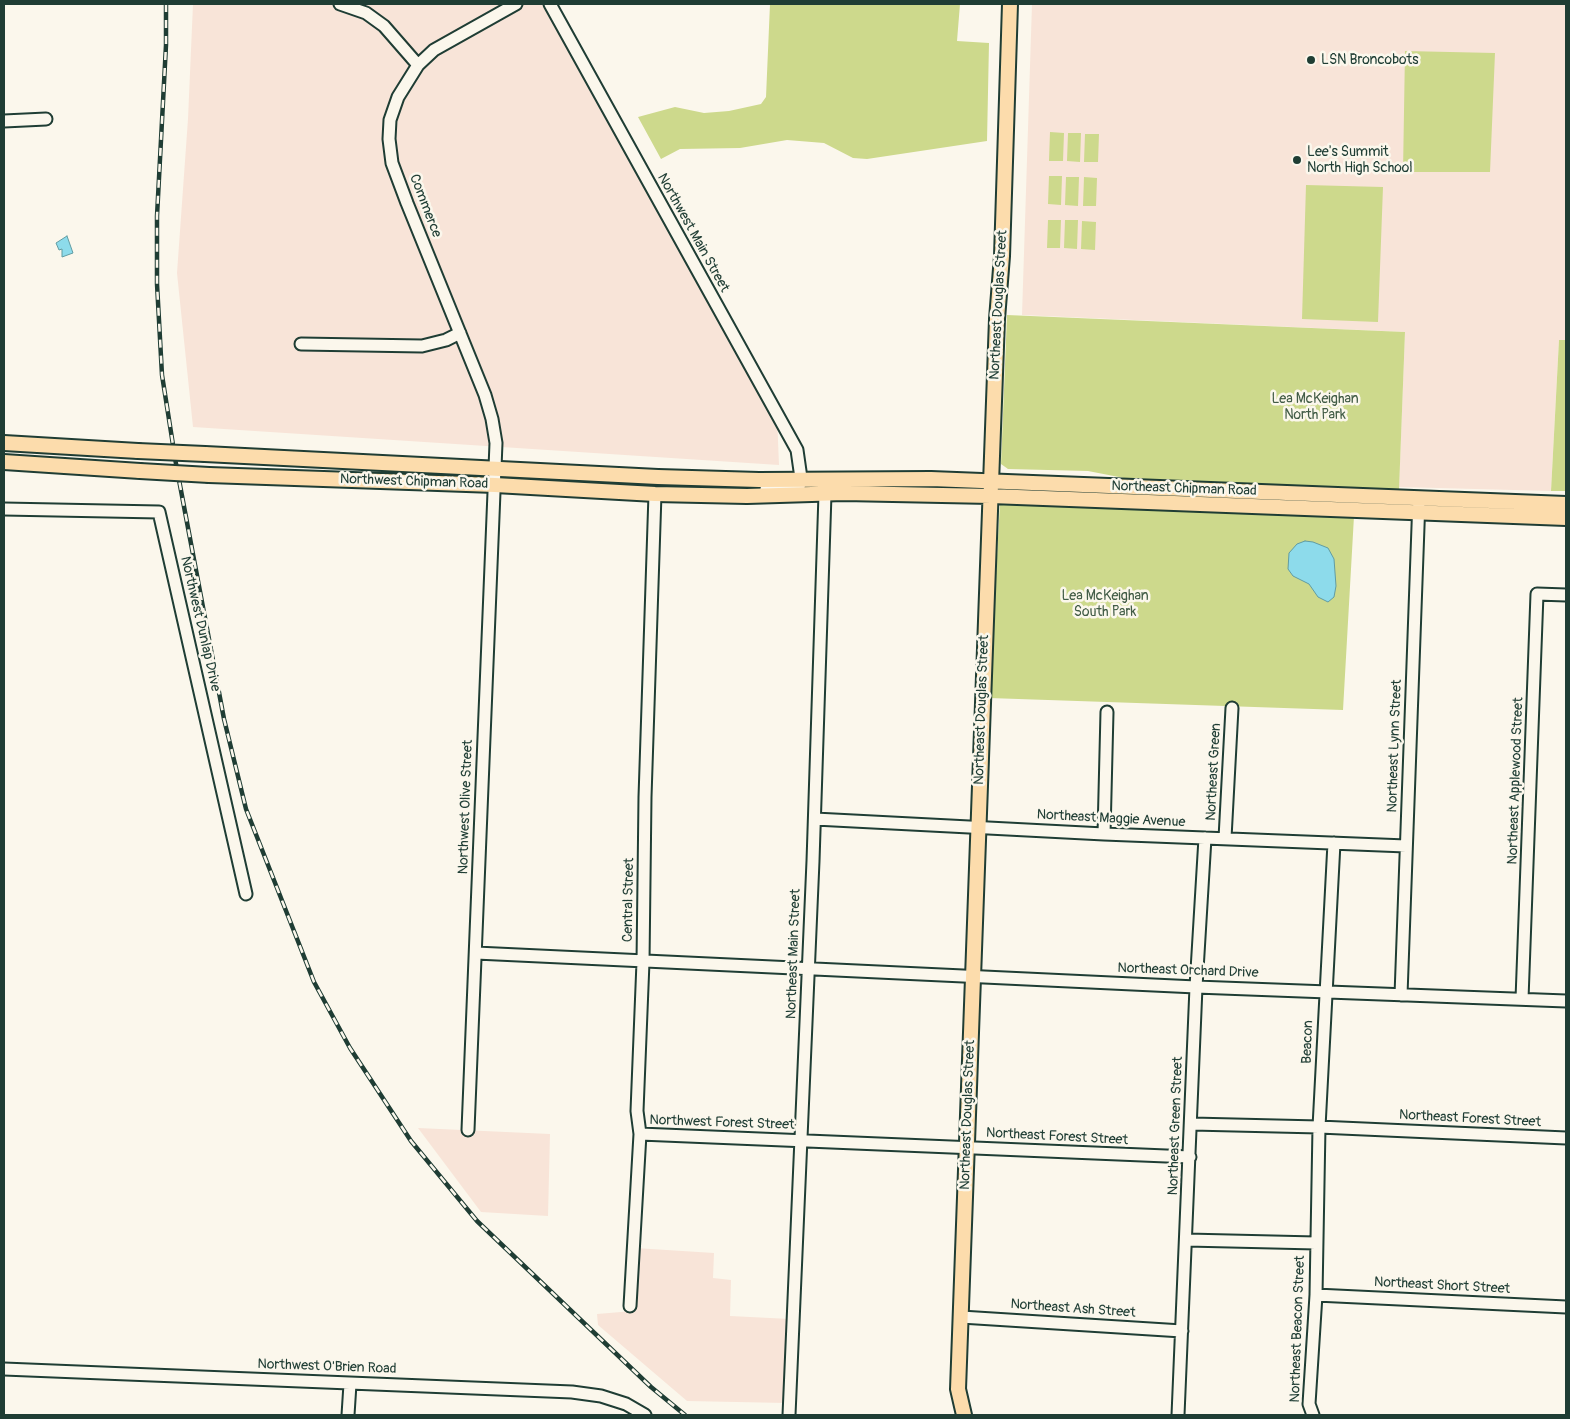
<!DOCTYPE html>
<style>
body{margin:0}
#map{position:relative;width:1570px;height:1419px;overflow:hidden;background:#fbf7ec;font-family:Pangolin,sans-serif}
canvas{display:block}
.frame{position:absolute;inset:0;border:5px solid #1f3d34;pointer-events:none}
</style>
<div id="map">
<canvas width="1570" height="1419"></canvas>
<div class="frame"></div>
</div>
<script>
const c = document.querySelector('canvas').getContext('2d');
c.lineJoin = 'round';
function paint(path, color) {
  c.fillStyle = color;
  c.fill(path, 'evenodd');
}
function poly(rows) {
  const path = new Path2D();
  for (const r of rows) {
    path.moveTo(r[0], r[1]);
    for (let i = 2; i < r.length; i += 2) path.lineTo(r[i], r[i + 1]);
  }
  return path;
}
function strokePath(path, color, width, dash) {
  c.strokeStyle = color;
  c.lineWidth = width;
  c.lineCap = dash ? 'butt' : 'round';
  c.setLineDash(dash || []);
  c.stroke(path);
}
function label(font, color, halo, rows, align = 'center') {
  c.font = font + ' Pangolin,sans-serif';
  c.lineWidth = 5;
  c.setLineDash([]);
  c.textBaseline = 'middle';
  c.strokeStyle = halo;
  c.fillStyle = color;
  for (const [text, x, y, turn = 0] of rows) {
    c.save();
    c.translate(x, y);
    c.rotate((+turn || 0) * Math.PI / 180);
    c.textAlign = isNaN(turn) ? turn : align;
    if (halo) c.strokeText(text, 0, 0);
    c.fillText(text, 0, 0);
    c.restore();
  }
}
paint(poly([
 [193,4,550,4,777,416,779,465,193,427,177,273,188,119],
 [1032,4,1566,4,1566,340,1559,340,1551,491,1399,487,1405,332,1022,315],
 [418,1128,550,1134,548,1216,481,1212],
 [635,1248,714,1253,713,1278,731,1280,730,1316,790,1319,786,1403,687,1401,598,1325,597,1314,633,1311]
]), '#f8e4d8');
paint(poly([
 [770,4,960,4,957,41,989,43,987,141,867,159,853,158,824,143,787,140,740,148,680,149,661,159,638,117,675,107,704,113,729,111,761,104,766,97],
 [1405,51,1495,53,1490,172,1403,172],
 [1050,132,1064,133,1063,161,1049,161],
 [1068,133,1081,133,1080,162,1067,161],
 [1085,134,1099,134,1098,162,1084,162],
 [1049,176,1062,176,1061,205,1048,204],
 [1066,177,1079,177,1078,206,1065,205],
 [1084,177,1097,178,1096,206,1083,206],
 [1306,185,1383,187,1378,322,1302,319],
 [1048,220,1061,220,1060,248,1047,248],
 [1065,220,1078,220,1077,249,1064,248],
 [1082,221,1096,222,1095,250,1081,249],
 [1007,315,1405,332,1399,490,1124,478,1088,471,1008,469,1001,464],
 [1559,340,1566,340,1566,491,1551,491],
 [1000,503,1354,516,1343,710,989,698]
]), '#cdd98c');
const water = poly([
 [67,236,73,253,62,257,62,249,59,250,56,243,67,236],
 [1305,541,1313,542,1328,548,1334,559,1336,586,1334,597,1328,602,1318,597,1309,584,1293,576,1288,569,1289,553,1297,544,1305,541]
]);
paint(water, '#8ddbeb');
strokePath(water, '#619ca2', 1);
const minor = poly([
 [340,4,366,13,384,26,418,65],
 [550,4,797,450,801,478,799,487,766,489],
 [4,121,46,119],
 [301,344,422,346,446,340,460,333],
 [4,509,159,512,246,894],
 [815,819,1104,834,1406,846],
 [1104,834,1107,712],
 [1225,838,1232,708],
 [476,953,1196,987,1566,1001],
 [1401,995,1419,499],
 [1522,999,1537,594,1566,595],
 [1192,1124,1319,1127,1566,1138],
 [468,1130,496,443,492,419,485,395,407,203,392,163,389,139,390,120,398,97,418,65,434,50,516,4],
 [640,1134,1190,1157],
 [1187,1240,1316,1243],
 [1316,1295,1566,1307],
 [630,1306,640,1134,637,1111,643,962,645,797,655,494],
 [961,1317,1182,1331],
 [4,1369,572,1392,601,1396,626,1404,645,1415],
 [348,1415,350,1384],
 [789,1415,813,861,825,494],
 [1178,1415,1196,987,1205,838],
 [1313,1415,1309,1404,1316,1295,1319,1127,1334,843]
]);
const major = poly([
 [4,443,138,451],
 [205,454,658,477,759,480,931,479,1566,504],
 [4,462,140,471],
 [209,475,495,485,655,494,747,496,844,493,991,496,1566,518],
 [964,1415,958,1389,997,319,1002,256,1010,4]
]);
strokePath(minor, '#1f3d34', 15);
strokePath(major, '#1f3d34', 18);
strokePath(minor, '#fbf7ec', 11);
strokePath(major, '#fcdcac', 14);
const rail = poly([
 [166,4,166,45,157,216,157,284,162,375,176,464,224,719,246,809,314,982,350,1048,411,1141,477,1221,651,1387,685,1415]
]);
strokePath(rail, '#1f3d34', 4.5);
strokePath(rail, '#fbf7ec', 2.5, [8]);
const majorBridge = poly([
 [138,451,205,454],
 [140,471,209,475]
]);
strokePath(majorBridge, '#1f3d34', 18, []);
strokePath(majorBridge, '#fcdcac', 14);
for (const [x, y, r, color] of [
 [1311,60,5,"#1f3d34"],
 [1297,160,5,"#1f3d34"]
]) {
  const dot = new Path2D();
  dot.arc(x, y, r, 0, 2 * Math.PI);
  c.fillStyle = color;
  c.fill(dot);
  strokePath(dot, '#fbf7ec', 2);
}
label('14px', '#1f3d34', '#fbf7ec', [
 ["LSN Broncobots",1321,60],
 ["Lee's Summit",1307,152],
 ["North High School",1307,168]
], 'left');
label('14px', '#1f3d34', '#fbf7ec', [
 ["Commerce",425,206,69],
 ["Northwest Main Street",693,233,61],
 ["Northeast Douglas Street",999,305,-87],
 ["Northwest Chipman Road",414,482,2],
 ["Northeast Chipman Road",1184,489,2],
 ["Northwest Dunlap Drive",200,624,77],
 ["Northeast Douglas Street",982,710,-88],
 ["Northeast Lynn Street",1395,746,-88],
 ["Northeast Green",1214,772,-87],
 ["Northeast Applewood Street",1516,781,-88],
 ["Northwest Olive Street",466,807,-88],
 ["Northeast Maggie Avenue",1111,819,3],
 ["Central Street",629,900,-89],
 ["Northeast Main Street",794,954,-88],
 ["Northeast Orchard Drive",1188,971,2],
 ["Beacon",1308,1042,-88],
 ["Northeast Douglas Street",968,1115,-88],
 ["Northeast Forest Street",1470,1119,3],
 ["Northwest Forest Street",722,1123,2],
 ["Northeast Green Street",1176,1126,-88],
 ["Northeast Forest Street",1057,1137,3],
 ["Northeast Short Street",1442,1286,3],
 ["Northeast Ash Street",1073,1309,4],
 ["Northeast Beacon Street",1298,1329,-88],
 ["Northwest O'Brien Road",327,1367,2]
]);
label('14px', '#425c46', '#fbf7ec', [
 ["Lea McKeighan",1315,399],
 ["North Park",1315,415],
 ["Lea McKeighan",1105,596],
 ["South Park",1105,612]
]);
</script>
